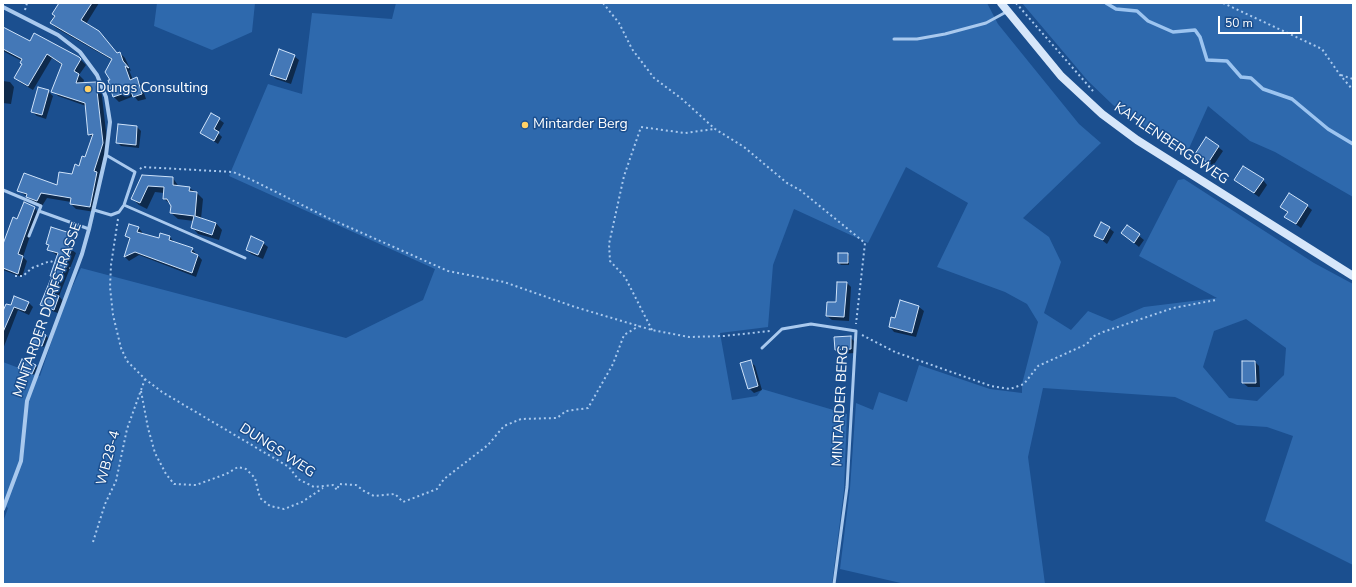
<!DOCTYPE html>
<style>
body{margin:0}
#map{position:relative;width:1356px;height:587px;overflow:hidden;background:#1b4f8f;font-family:"Nunito Sans",sans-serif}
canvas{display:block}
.frame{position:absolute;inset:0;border:4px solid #fff;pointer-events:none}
.scale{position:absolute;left:1218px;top:16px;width:84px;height:18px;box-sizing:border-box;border:2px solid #fff;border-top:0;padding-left:5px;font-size:12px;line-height:14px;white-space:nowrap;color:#fff;-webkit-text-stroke:3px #1b4f8f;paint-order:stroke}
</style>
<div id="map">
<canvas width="1356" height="587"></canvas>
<div class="frame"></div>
<div class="scale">50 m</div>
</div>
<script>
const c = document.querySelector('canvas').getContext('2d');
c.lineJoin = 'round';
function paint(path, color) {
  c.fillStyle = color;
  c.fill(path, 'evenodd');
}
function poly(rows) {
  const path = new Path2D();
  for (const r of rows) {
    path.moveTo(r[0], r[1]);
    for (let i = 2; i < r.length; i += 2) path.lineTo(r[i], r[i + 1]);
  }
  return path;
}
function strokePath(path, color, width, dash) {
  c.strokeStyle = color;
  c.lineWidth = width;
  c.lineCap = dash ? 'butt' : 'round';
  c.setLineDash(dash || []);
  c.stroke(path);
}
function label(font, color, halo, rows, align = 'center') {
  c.font = font + ' "Nunito Sans",sans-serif';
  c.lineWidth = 3;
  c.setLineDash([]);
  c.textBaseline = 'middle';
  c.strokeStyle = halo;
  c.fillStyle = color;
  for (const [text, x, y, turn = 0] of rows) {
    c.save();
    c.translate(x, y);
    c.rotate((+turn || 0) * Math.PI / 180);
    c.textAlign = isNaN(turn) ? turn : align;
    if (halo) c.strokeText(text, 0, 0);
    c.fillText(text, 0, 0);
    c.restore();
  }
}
paint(poly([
 [157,3,255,3,252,32,212,50,154,26],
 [396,3,987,3,998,24,1079,124,1101,143,1023,218,1049,237,1061,262,1044,313,1071,330,1088,311,1112,321,1144,307,1217,298,1139,256,1178,180,1184,179,1314,263,1353,284,1353,565,1265,521,1293,436,1267,427,1237,425,1175,397,1043,388,1028,457,1045,584,905,584,840,569,850,488,856,403,873,410,879,392,907,402,919,365,990,389,1022,393,1022,384,1038,322,1027,304,1005,292,937,267,968,203,906,167,868,243,794,209,773,265,768,327,720,333,732,400,757,396,762,389,847,414,844,490,832,584,3,584,3,522,8,508,3,505,3,362,40,376,63,307,81,268,346,338,423,300,435,269,229,176,268,84,302,94,312,13,392,19],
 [1246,319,1286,348,1284,375,1257,401,1229,398,1203,367,1214,331],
 [1022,3,1353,3,1353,197,1275,152,1250,141,1208,106,1186,155,1113,105,1088,81]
]), '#2e69ad');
paint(poly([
 [60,3,99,3,86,24,99,32,117,54,120,53,125,58,131,71,129,70,133,80,136,79,141,84,146,99,138,101,134,96,119,102,114,97,109,81,112,81,112,60,56,28,51,23],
 [3,28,31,42,79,58,86,65,79,75,84,80,83,84,96,83,101,88,108,149,99,176,102,178,95,212,76,209,71,204,71,202,47,198,42,206,33,201,18,190,58,187,80,167,86,158,93,138,89,134,86,106,58,96,53,91,62,65,52,58,33,90,21,83,16,78,23,65,22,61,3,51],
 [294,56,299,60,291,84,276,79,271,74],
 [3,81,10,82,14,87,11,104,3,103],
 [48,91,53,96,46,119,37,116,32,112],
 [212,114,224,123,218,133,222,137,218,144,201,133],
 [119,125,137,127,141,131,139,148,121,146,117,142],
 [1218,147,1223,151,1213,166,1196,154],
 [142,176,173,178,179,187,189,188,196,192,203,199,201,219,216,223,222,230,219,240,198,234,192,227,194,221,178,219,171,213,172,205,164,199,164,193,155,192,147,209,139,205,132,198],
 [1235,180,1263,180,1267,185,1259,197],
 [1307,206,1312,210,1301,228,1286,217,1288,213,1281,207],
 [34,207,38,212,23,257,27,261,22,277,3,270,3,248,18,220],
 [1127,226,1144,240,1139,247,1122,233],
 [138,227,142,232,142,234,160,239,161,234,170,237,174,242,192,249,202,260,196,277,139,255,129,261,125,257,130,240,126,236],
 [1109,228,1114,232,1107,244,1095,235],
 [72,235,76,239,72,250,76,253,59,296,63,301,58,313,46,309,41,304,53,277,51,275,58,256,48,249,49,246,47,244],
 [263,243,268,247,263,259,251,254,247,250],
 [847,254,849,256,849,265,841,265,839,263],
 [847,283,851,287,849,321,832,320,827,316,837,304],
 [901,301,919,307,924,311,916,337,894,332,890,327,896,319],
 [29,303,33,307,29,315,18,310,3,349,3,309],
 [46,336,48,338,44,347,33,342],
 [850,337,855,342,855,353,840,354,836,350],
 [750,361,755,366,762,390,754,393,749,388],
 [1255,362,1259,366,1260,387,1248,387,1243,383],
 [35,365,37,367,34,375,19,368]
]), '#0007');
strokePath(poly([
 [1106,3,1116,9,1137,11,1148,21,1173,32,1195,30,1200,37,1207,60,1227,61,1241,77,1251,78,1263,89,1292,99,1328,129,1353,144]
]), '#9cc4f0', 3.5);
const building = poly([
 [59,3,92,3,81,20,99,31,117,53,120,52,123,61,129,68,125,66,130,80,137,77,142,94,133,97,131,91,113,97,108,80,110,80,105,72,112,59,50,23,55,16,52,14,59,3],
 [3,27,30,41,34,33,79,57,81,59,74,71,79,74,76,83,96,82,103,143,94,171,97,172,90,207,70,204,71,198,41,193,37,201,26,197,27,194,17,191,24,173,57,185,59,172,72,174,75,164,79,166,82,156,85,157,93,134,88,135,85,103,51,92,62,64,47,54,28,86,14,78,22,64,20,63,22,59,3,49,3,27],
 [279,49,295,55,286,80,270,75,279,49],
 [38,87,49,90,42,115,31,112,38,87],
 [211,113,220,118,214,129,219,132,214,141,200,133,211,113],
 [118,124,137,126,136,145,116,143,118,124],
 [1206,137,1219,146,1208,163,1195,154,1206,137],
 [1243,166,1264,179,1254,193,1234,180,1243,166],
 [142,175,173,177,173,185,190,187,189,191,197,192,195,216,216,223,212,235,191,228,194,216,170,213,171,206,167,199,163,199,164,187,148,186,140,203,131,199,142,175],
 [1289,193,1308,205,1296,224,1284,217,1288,212,1280,207,1289,193],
 [24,202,35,207,18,254,23,256,18,274,3,268,3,244,13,217,17,219,24,202],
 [1101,222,1110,227,1103,240,1094,236,1101,222],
 [129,224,139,227,137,232,159,238,160,233,170,236,169,240,193,248,191,252,198,255,192,273,135,252,124,257,130,238,125,236,129,224],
 [1127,225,1140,234,1134,243,1121,233,1127,225],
 [51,227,73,234,68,247,72,248,54,294,59,296,54,310,40,305,52,276,50,276,58,253,47,250,49,245,46,244,51,227],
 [251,236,264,242,258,255,246,250,251,236],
 [838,253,848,253,848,263,838,263,838,253],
 [837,282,847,282,844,317,826,316,827,302,836,302,837,282],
 [14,296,29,302,25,311,14,307,3,332,3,311,6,304,11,305,14,296],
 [900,300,919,306,912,333,889,327,891,317,895,318,900,300],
 [36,331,46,335,42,346,31,342,36,331],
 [851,336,851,349,835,350,834,337,851,336],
 [22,359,36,365,32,374,18,368,22,359],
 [751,360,758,386,748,389,740,363,751,360],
 [1242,361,1255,361,1256,383,1242,383,1242,361]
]);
paint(building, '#4478b7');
strokePath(building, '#cfe3fa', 1);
strokePath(poly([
 [603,3,619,23,632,49,654,78,682,99,715,129,744,147,787,183,800,190,865,243,856,324],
 [1016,3,1093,91],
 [1223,3,1322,49,1340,75,1353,90],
 [25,10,27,3],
 [1341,75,1353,79],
 [140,169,142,167,233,172,250,179,326,217,448,271,504,282,575,307,652,330,689,337,724,336,770,331],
 [118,219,111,265,110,287,113,315,121,348,127,361,145,379,162,392,289,467,298,479,314,487,333,485,337,490,339,484,356,485,364,491,374,496,395,494,403,502,437,489,444,479,488,445,504,426,521,419,557,418,566,411,588,408,613,364,624,335,639,326],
 [15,276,23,276,32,268,50,261,70,268],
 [652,330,625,277,610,261,609,244,624,176,641,127,685,133,714,129],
 [862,335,895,352,991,386,1010,389,1024,384,1038,366,1087,344,1092,337,1103,332,1173,308,1216,300],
 [141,391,148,428,155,453,166,474,174,484,196,485,226,474,238,467,246,469,255,478,260,498,270,506,284,509,302,502,323,488],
 [93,542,105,504,116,481,127,429,145,379]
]), '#a9c9ee', 2, [2, 3]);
strokePath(poly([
 [894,39,917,39,945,34,986,23,1008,11],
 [3,190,41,206,39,211,89,229],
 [124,205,245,258],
 [94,210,111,215,119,212,124,205,135,172,106,155],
 [29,236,39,211],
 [762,348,782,329,811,324,856,331,847,487,834,584]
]), '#a9c9ee', 3);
strokePath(poly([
 [3,7,58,35,80,52,97,75,106,97,110,122,106,155,89,229,82,254,27,401,21,461,3,509]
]), '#a9c9ee', 4);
strokePath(poly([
 [1001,3,1061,76,1102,114,1137,140,1353,276]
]), '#d6e6fa', 8);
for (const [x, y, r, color] of [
 [88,89,4,"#ffd166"],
 [525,125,4,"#ffd166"]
]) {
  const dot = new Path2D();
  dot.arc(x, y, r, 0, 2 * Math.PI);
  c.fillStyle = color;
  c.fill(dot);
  strokePath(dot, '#1b4f8f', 1.5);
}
label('14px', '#fff', '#1b4f8f', [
 ["Dungs Consulting",96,89],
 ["Mintarder Berg",533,125]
], 'left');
label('14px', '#fff', '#1b4f8f', [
 ["KAHLENBERGSWEG",1171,144,34],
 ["MINTARDER DORFSTRASSE",48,310,-71],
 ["MINTARDER BERG",841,406,-87],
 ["DUNGS WEG",277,451,33],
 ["WB28-4",109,458,-75]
]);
</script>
